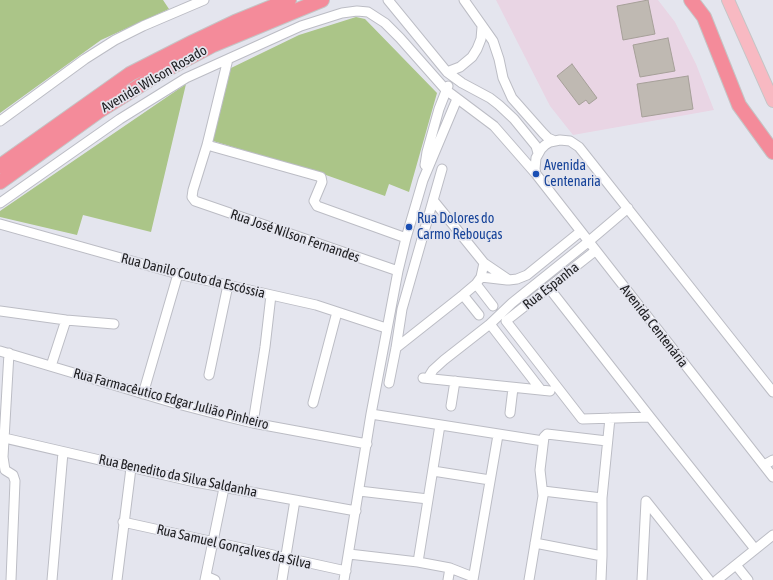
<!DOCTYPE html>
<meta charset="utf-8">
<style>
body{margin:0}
canvas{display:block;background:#e4e5ee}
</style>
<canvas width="773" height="580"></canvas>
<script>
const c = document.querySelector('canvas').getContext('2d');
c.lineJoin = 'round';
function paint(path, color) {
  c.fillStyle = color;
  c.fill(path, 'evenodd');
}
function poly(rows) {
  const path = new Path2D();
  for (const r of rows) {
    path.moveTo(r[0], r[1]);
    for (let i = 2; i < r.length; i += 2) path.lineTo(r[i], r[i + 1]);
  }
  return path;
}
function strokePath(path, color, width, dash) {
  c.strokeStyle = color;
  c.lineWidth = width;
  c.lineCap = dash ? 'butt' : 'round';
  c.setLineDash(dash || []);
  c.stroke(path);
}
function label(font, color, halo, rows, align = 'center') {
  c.font = font + ' "Asap Condensed",sans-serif';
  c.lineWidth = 3.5;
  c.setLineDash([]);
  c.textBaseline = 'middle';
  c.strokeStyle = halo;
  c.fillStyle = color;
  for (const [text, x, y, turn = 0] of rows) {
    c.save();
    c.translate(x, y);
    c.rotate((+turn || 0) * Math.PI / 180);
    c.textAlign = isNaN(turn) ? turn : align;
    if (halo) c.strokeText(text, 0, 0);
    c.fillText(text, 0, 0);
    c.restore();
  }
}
paint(poly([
 [496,0,658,0,675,22,696,64,714,110,573,135,550,106]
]), '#e9d5e4');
paint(poly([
 [0,0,163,0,169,9,101,40,0,113],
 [356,17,365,19,437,93,409,192,389,184,385,196,326,175,213,141,231,68,299,35],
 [186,84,151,232,83,215,77,235,0,217,0,211]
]), '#abc588');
const building = poly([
 [648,0,655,34,623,40,617,6,648,0],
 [668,38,675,71,640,77,633,45,668,38],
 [572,64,597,98,589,104,586,100,579,105,557,76,572,64],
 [688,76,693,109,642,117,637,84,688,76]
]);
paint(building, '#bfb9b2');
strokePath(building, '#a6a099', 1);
const minor = poly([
 [388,0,447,72,462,83,490,98,499,105,514,119,536,146,538,153],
 [464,0,493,41,499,59,503,78,512,98,543,133,548,138,555,141],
 [228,59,207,145,193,190,192,197,195,201,398,271],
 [447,72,460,67,472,57,477,49,481,39,482,27],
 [0,121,85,59,115,40,143,26,204,0],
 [207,145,321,177,322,182,314,201,317,206,406,238],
 [425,165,427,152,439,109,448,86],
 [536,174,535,169,536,158,541,149,545,145,550,142,560,140,570,141,579,147,773,392],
 [0,203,120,119,186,78,301,26,342,13,357,11,368,12,385,23,400,38,446,90,494,126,536,174,773,477],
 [0,224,178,274,316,305,386,328],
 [595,251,506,321,582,419,650,417],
 [484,263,509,280,517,279,527,275,580,232],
 [481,277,507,280],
 [476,284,493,306],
 [549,288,650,417,755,549],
 [463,295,479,315],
 [0,311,66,320,114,324],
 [396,348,463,295,476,284,481,277,484,263,433,200],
 [0,351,174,403,228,417,253,423,367,444],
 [9,353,3,457,5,470,13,475,15,481,11,580],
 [51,366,66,320],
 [209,375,228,285],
 [423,378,550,391],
 [428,378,433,370,444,360,490,324],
 [389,383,396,348,402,309,442,169],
 [541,390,490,324,512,303,588,242,628,208],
 [143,394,178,274],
 [313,403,337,312],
 [451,406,455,381],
 [510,413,513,388],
 [371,414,543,441],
 [253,423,265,347,271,295],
 [0,437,195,482,356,511],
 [764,465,773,460],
 [433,471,490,480],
 [359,491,428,499],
 [543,491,602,498],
 [646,501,709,580],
 [123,522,346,571],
 [535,543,602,556],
 [349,554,418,562,450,568,473,577],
 [418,562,440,425],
 [736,565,748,580],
 [206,576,215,580],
 [52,580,63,452],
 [117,580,131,468],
 [205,580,224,488],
 [282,580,295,500],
 [344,580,371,414,398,271,406,238,423,180,457,99],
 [448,580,450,568],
 [473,580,498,435],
 [529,580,543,496,540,470,544,437,547,434,607,441],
 [601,580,602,556,602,498,610,418],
 [642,580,646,501],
 [717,580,773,535]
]);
const major = poly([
 [728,0,773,101]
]);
const highway = poly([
 [691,0,704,17,739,105,773,152],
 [0,166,130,74,193,42,235,22,289,0],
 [0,182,99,111,160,73,213,45,322,0]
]);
strokePath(minor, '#bcbdc5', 11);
strokePath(major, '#c5c5c6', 14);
strokePath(highway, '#c5c5c6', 16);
strokePath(minor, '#fff', 9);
strokePath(major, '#f8b9c2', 12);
strokePath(highway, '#f48b9a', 14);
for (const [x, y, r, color] of [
 [536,174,4,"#1a4fb4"],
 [409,227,4,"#1a4fb4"]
]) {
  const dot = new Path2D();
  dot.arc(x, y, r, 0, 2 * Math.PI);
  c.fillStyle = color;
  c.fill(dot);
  strokePath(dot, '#e4e5ee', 1.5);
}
label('14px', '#212124', '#e4e5ee', [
 ["Avenida Wilson Rosado",154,79,-30],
 ["Rua José Nilson Fernandes",295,236,19],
 ["Rua Danilo Couto da Escóssia",193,276,14],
 ["Rua Espanha",551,286,-38],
 ["Avenida Centenária",654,326,52],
 ["Rua Farmacêutico Edgar Julião Pinheiro",171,399,15],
 ["Rua Benedito da Silva Saldanha",178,476,12],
 ["Rua Samuel Gonçalves da Silva",234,547,13]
]);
label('14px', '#164399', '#e4e5ee', [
 ["Avenida",544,166],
 ["Centenaria",544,182],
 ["Rua Dolores do",417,219],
 ["Carmo Rebouças",417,235]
], 'left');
</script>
